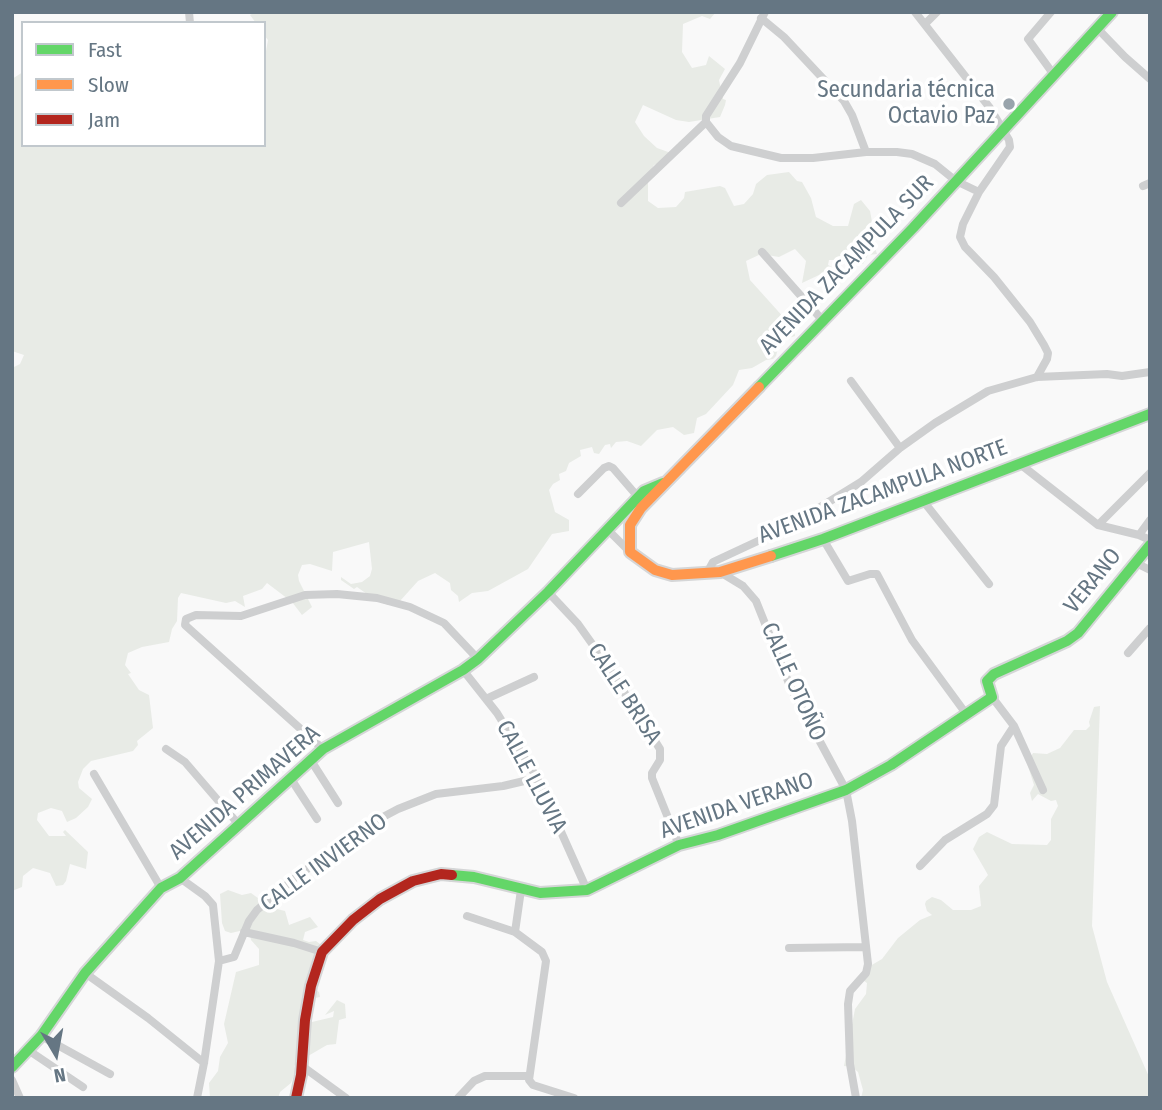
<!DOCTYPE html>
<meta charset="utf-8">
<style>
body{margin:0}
#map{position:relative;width:1162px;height:1110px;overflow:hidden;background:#f9f9f9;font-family:"Fira Sans Condensed",sans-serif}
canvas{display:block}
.frame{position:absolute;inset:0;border:14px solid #657683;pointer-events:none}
.legend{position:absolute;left:21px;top:21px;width:245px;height:126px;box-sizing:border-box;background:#fff;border:2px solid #c1c8cd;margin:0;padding:9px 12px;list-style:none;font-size:21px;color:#657683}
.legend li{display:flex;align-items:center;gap:14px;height:35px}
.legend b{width:35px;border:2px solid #c1c8cd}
.north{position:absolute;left:21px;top:1019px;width:70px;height:70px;-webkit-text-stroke:5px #fff;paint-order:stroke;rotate:170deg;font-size:19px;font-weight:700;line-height:28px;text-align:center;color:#657683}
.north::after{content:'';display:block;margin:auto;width:24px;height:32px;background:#657683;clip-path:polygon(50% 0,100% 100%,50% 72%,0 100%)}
</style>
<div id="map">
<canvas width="1162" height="1110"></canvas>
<div class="frame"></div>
<ul class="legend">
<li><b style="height:9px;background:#63d668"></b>Fast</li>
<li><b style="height:9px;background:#ff974d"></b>Slow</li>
<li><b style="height:9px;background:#b3261e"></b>Jam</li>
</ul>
<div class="north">N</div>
</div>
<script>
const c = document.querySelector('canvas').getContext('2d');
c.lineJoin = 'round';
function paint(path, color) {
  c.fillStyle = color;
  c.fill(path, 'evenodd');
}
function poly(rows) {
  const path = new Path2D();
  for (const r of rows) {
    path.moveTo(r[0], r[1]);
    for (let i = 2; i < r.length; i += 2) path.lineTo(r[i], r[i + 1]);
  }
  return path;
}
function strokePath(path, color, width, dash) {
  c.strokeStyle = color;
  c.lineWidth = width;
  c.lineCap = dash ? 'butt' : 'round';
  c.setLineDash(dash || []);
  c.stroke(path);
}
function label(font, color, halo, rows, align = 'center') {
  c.font = font + ' "Fira Sans Condensed",sans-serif';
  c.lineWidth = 7;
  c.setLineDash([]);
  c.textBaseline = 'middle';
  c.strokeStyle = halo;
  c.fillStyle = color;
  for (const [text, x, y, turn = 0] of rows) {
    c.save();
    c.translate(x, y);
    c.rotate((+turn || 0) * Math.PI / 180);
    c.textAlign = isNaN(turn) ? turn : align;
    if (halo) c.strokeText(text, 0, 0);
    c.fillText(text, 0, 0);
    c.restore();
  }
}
paint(poly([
 [255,12,716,12,710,19,702,16,683,24,682,52,692,68,706,65,709,56,725,69,719,80,723,99,726,100,725,105,720,117,689,122,676,120,643,105,635,122,644,136,657,148,671,153,672,159,654,165,648,175,648,201,658,208,676,207,684,198,685,192,720,186,725,188,734,206,744,204,753,194,756,184,767,175,789,172,797,181,802,182,811,198,816,217,833,226,848,226,854,204,861,200,870,211,873,227,865,228,867,234,862,241,868,247,873,242,877,254,868,255,863,264,856,264,849,258,844,263,842,255,836,260,829,260,828,265,834,268,802,283,806,261,795,249,779,257,761,254,746,261,750,280,786,320,793,324,795,336,782,340,778,348,776,356,773,359,766,360,752,368,739,370,733,385,706,414,697,418,694,433,684,435,673,427,657,430,641,446,627,441,616,442,611,448,610,444,605,445,599,454,594,453,592,447,580,450,581,456,569,463,566,471,559,474,560,480,553,484,549,490,555,512,569,520,569,531,552,534,528,569,488,591,472,593,459,602,458,596,451,590,450,583,435,573,418,581,400,601,388,605,374,599,357,587,354,589,341,580,341,577,351,584,362,582,370,576,372,569,369,542,333,552,332,571,310,564,302,565,298,575,299,581,312,607,302,615,292,602,267,583,262,589,243,596,245,607,235,601,226,603,181,593,178,598,177,621,172,629,169,642,142,647,128,653,125,665,131,673,128,674,139,690,149,695,153,728,137,741,138,745,133,751,91,761,83,769,78,782,79,788,92,799,88,807,76,818,67,822,62,811,51,808,38,813,37,820,49,836,66,836,63,832,65,830,88,852,86,869,70,864,66,881,63,885,56,886,50,873,33,868,23,876,22,887,12,891,12,368,20,364,24,355,12,351,12,79,23,72,23,145,264,145,264,62,268,40,264,35,264,23,256,23,250,15],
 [1100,706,1092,926,1107,982,1150,1079,1150,1098,861,1098,863,1090,858,1072,852,1067,844,1066,855,1009,866,994,867,983,860,978,870,966,882,959,898,938,920,920,932,915,927,911,925,904,926,901,932,897,941,900,953,910,971,910,981,906,979,886,988,875,973,849,979,837,987,832,1012,844,1047,845,1051,840,1051,819,1058,806,1056,800,1051,801,1038,794,1032,801,1030,793,1034,785,1027,763,1033,753,1047,754,1060,748,1074,730,1086,730,1090,726,1089,722,1094,707],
 [273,887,280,888,284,892,279,899,277,909,285,911,289,925,310,917,318,927,305,932,303,940,309,942,316,941,320,944,321,950,308,973,309,985,319,992,320,997,306,1000,306,1020,312,1022,333,1017,334,1011,325,1015,337,1000,345,1004,346,1018,339,1020,336,1044,327,1045,296,1063,294,1066,295,1073,291,1083,280,1092,278,1098,210,1098,209,1083,218,1071,220,1057,228,1043,224,1024,236,972,259,965,259,949,251,940,250,935,244,930,231,933,225,931,222,923,220,894,228,890,242,895,251,893,262,901,270,897]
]), '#e8ebe6');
const fast = poly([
 [759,387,913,228,1112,12],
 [771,556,823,539,1150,414],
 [452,875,474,877,540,893,587,890,679,845,718,835,846,790,891,765,992,697,987,681,994,674,1067,641,1078,633,1150,545],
 [12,1067,41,1036,85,973,161,888,180,878,323,749,463,670,478,659,548,592,644,491,663,483]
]);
const slow = poly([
 [759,387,641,508,630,525,630,552,655,570,672,575,720,572,771,556]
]);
const jam = poly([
 [296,1098,301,1075,305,1020,311,986,322,952,353,920,380,899,413,881,441,874,452,875]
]);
strokePath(fast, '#d5d6d7', 14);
strokePath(slow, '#d5d6d7', 14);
strokePath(jam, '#d5d6d7', 14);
strokePath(poly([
 [189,12,190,23],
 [765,12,740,63,706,116,706,122,718,137,731,146,781,158,813,158,866,152,897,152,912,154,935,164,956,181,979,192],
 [915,12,990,108,1009,140,1010,147,979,192,963,224,960,237,965,247,994,277,1030,322,1044,345,1048,353,1047,359,1037,377],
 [1051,12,1028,39,1054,75],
 [761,18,784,37,844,101,852,115,866,152],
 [925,24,937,12],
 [1097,28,1125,57,1150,79],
 [1143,186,1150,183],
 [621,203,706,122],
 [762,252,824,322],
 [851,381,900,448],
 [1020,464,1098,525,1139,535,1150,540],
 [578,494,604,468,609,466,613,468,638,497],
 [924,502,989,584],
 [1098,525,1150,473],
 [607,529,630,552],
 [1139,535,1150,520],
 [823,539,848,581,870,574,877,574,912,640,967,715],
 [1136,563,1150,570],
 [720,572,743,586,756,601,790,686,846,790,852,821,868,964,866,973,850,991,848,1004,850,1064,856,1098],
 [707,573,713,562,788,527,861,482,900,448,935,423,988,391,1037,377,1107,374,1122,376,1150,372],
 [548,592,578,624,605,662,660,749,660,760,652,773,652,778,679,845],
 [1128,653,1150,628],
 [463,670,497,713,537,778,587,890],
 [992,697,1014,726,1043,790],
 [486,699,534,677],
 [166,749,185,762,240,826],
 [323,749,185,625,186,619,196,615,241,616,305,595,337,594,377,598,410,607,444,623,478,659],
 [310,759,338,803],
 [94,774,161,888],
 [291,779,317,819],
 [920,866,945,840,987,814,994,805,1001,746,1014,726],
 [180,878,205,896,213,905,219,961,204,1063,197,1098],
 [521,890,515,932,542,952,546,961,529,1080,533,1085,574,1098],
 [467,916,515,932],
 [244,932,294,943,322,952],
 [789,948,866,947],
 [219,961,234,957,249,921,257,910,295,878,366,826,398,809,436,794,503,786,537,778],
 [85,973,148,1018,204,1063],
 [41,1036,110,1074],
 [28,1050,83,1087],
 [302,1066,346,1098],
 [12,1080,20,1098],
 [458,1098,474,1081,485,1076,529,1076]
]), '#cecfd0', 8);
strokePath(fast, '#63d668', 10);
strokePath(slow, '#ff974d', 10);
strokePath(jam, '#b3261e', 10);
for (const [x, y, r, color] of [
 [1009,104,7,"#99a4ac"]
]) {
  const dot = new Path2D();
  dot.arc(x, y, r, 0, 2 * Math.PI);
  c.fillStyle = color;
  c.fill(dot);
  strokePath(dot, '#fff', 2.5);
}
label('23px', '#657683', '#fff', [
 ["Secundaria técnica",995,91],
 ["Octavio Paz",995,117]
], 'right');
label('23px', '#657683', '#fff', [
 ["AVENIDA ZACAMPULA SUR",847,265,-46],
 ["AVENIDA ZACAMPULA NORTE",883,492,-20],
 ["VERANO",1093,581,-51],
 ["CALLE OTOÑO",793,682,66],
 ["CALLE BRISA",624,694,57],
 ["CALLE LLUVIA",531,777,62],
 ["AVENIDA PRIMAVERA",245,793,-41],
 ["AVENIDA VERANO",737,806,-19],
 ["CALLE INVIERNO",324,863,-36]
]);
</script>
